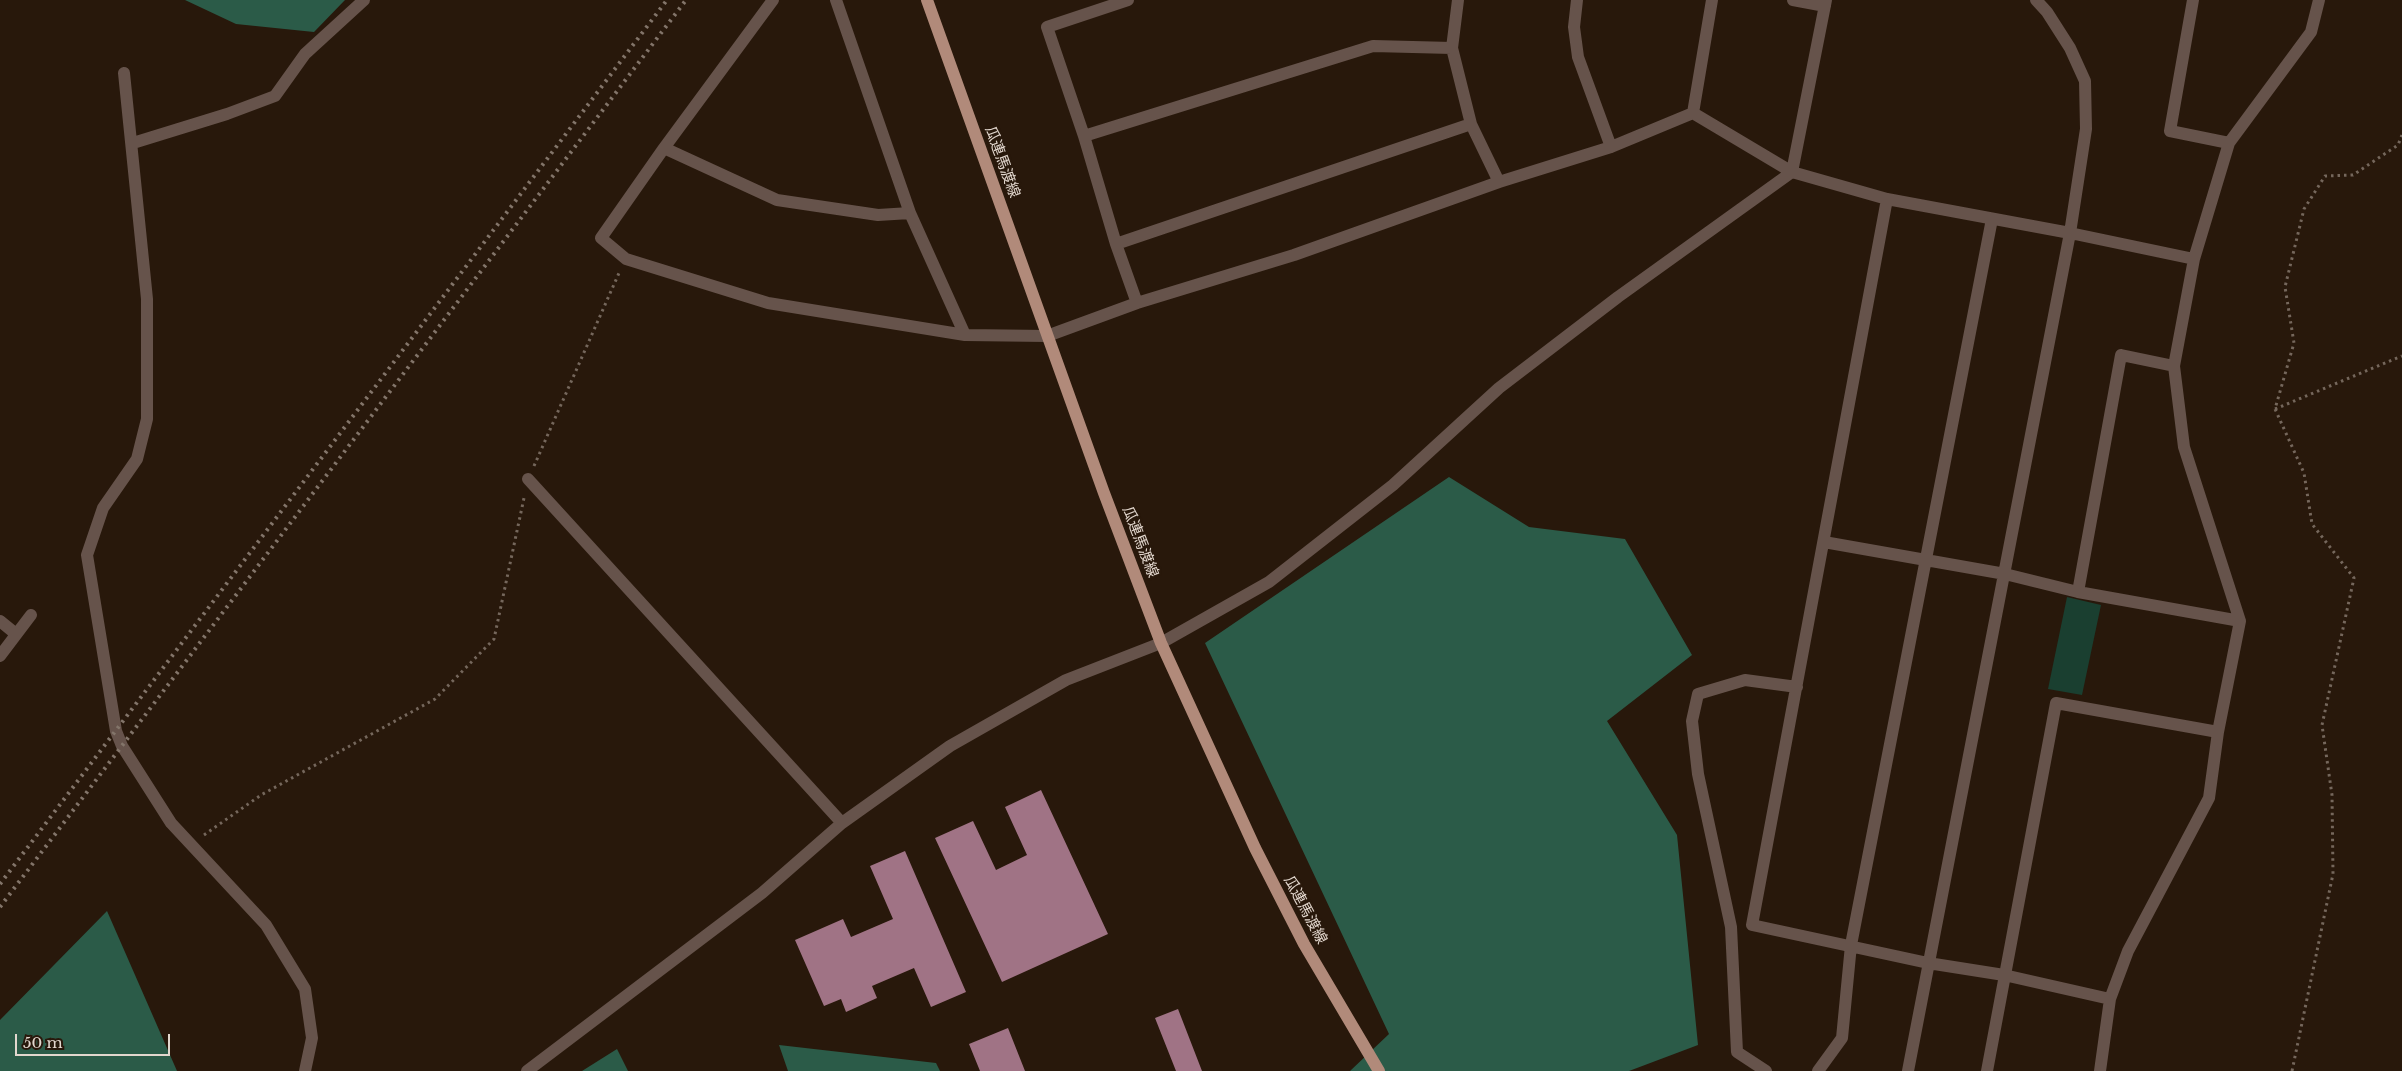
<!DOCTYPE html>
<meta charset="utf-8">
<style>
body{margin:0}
#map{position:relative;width:2402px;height:1071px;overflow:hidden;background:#28180b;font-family:"Libre Baskerville",serif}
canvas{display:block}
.scale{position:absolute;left:15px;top:1034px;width:155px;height:22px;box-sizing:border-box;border:2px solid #e2d7ce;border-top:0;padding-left:6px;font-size:15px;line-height:18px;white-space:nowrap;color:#e2d7ce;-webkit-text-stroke:4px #28180b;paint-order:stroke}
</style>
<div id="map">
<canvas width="2402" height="1071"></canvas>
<div class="scale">50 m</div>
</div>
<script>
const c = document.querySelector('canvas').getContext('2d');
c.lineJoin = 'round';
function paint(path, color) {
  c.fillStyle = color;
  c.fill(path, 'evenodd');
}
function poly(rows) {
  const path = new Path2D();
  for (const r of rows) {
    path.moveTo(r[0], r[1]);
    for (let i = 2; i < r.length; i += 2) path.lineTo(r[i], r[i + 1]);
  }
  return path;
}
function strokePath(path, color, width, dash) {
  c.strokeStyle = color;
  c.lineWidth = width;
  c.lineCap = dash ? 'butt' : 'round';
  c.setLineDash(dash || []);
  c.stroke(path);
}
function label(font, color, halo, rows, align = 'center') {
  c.font = font + ' "Libre Baskerville","Noto Sans JP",serif';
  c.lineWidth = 5;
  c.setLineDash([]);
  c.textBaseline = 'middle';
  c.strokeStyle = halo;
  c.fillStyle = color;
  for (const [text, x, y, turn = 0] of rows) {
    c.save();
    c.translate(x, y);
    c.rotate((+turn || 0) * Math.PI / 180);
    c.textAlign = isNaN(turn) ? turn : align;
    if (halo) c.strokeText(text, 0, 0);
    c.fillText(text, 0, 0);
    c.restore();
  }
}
paint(poly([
 [2067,597,2101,605,2082,695,2048,689]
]), '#1a3f30');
paint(poly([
 [185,0,345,0,314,32,236,24],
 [1449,477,1529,527,1625,539,1692,655,1607,721,1677,835,1698,1045,1629,1071,1350,1071,1389,1034,1205,643],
 [107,911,177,1071,0,1071,0,1020],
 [779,1045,936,1063,940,1071,788,1071],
 [617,1049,628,1071,582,1071]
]), '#2b5b48');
paint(poly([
 [1041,790,1108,934,1002,982,935,838,973,821,996,870,1027,855,1005,807],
 [905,851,966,992,931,1007,914,968,872,986,877,998,846,1012,841,999,824,1006,795,940,843,919,851,937,893,919,870,866],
 [1178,1009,1202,1071,1176,1071,1155,1018],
 [1008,1028,1025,1071,980,1071,969,1044]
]), '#a07385');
strokePath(poly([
 [2275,409,2402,356],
 [534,466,619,273],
 [204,835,261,795,435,699,494,639,524,498],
 [2292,1071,2333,874,2332,795,2322,725,2354,578,2312,524,2304,473,2275,409,2294,343,2285,287,2304,209,2325,176,2353,175,2398,145,2402,135]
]), '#75675c', 3, [2.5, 4]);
strokePath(poly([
 [836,0,910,213,965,335],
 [1128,0,1047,27,1084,136,1116,244,1137,303],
 [1458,0,1452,48,1471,124,1499,182],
 [1577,0,1574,27,1578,57,1611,147],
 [1793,0,1825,6],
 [1826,0,1792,172,1887,199,2070,233,2194,259],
 [2193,0,2170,131,2229,143],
 [124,73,147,299,147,419,137,459,103,508,87,555,116,731,122,746,171,823,266,925,305,989,312,1038,305,1071],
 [1693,113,1712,0],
 [1084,136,1373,46,1452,48],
 [133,143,227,114,275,96,305,54,364,0],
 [664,148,777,200,878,215,910,213],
 [1887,199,1752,925,1928,963,2004,975,2110,999],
 [1116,244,1471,124],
 [528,479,842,823],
 [1824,542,2005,574,2078,592,2240,621],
 [2078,592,2121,355,2174,366],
 [0,621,16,634],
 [0,656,31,615],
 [527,1071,762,893,842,823,950,746,1066,680,1161,643,1269,582,1393,485,1499,388,1618,297,1792,172,1693,113,1611,147,1499,182,1294,255,1137,303,1047,336,965,335,768,303,626,259,601,238,664,148,773,0],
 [1766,1071,1737,1052,1731,927,1698,774,1692,721,1698,694,1745,680,1797,687],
 [1818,1071,1842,1038,1851,945,1992,219],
 [1908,1071,2070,233,2086,129,2085,81,2070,48,2047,12,2036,0],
 [1987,1071,2056,703,2218,732],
 [2100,1071,2110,999,2128,951,2209,798,2218,732,2240,621,2184,447,2174,366,2194,259,2229,143,2311,32,2319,0]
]), '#66534b', 12);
strokePath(poly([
 [927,0,1104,493,1161,643,1255,848,1304,944,1379,1071]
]), '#b18a7a', 12);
strokePath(poly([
 [0,884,667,0],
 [0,907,686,0]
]), '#83756a', 4, [2.5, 5]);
label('15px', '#e2d7ce', '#28180b', [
 ["瓜連馬渡線",1002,162,70],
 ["瓜連馬渡線",1140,542,69],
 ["瓜連馬渡線",1305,910,62]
]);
</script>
